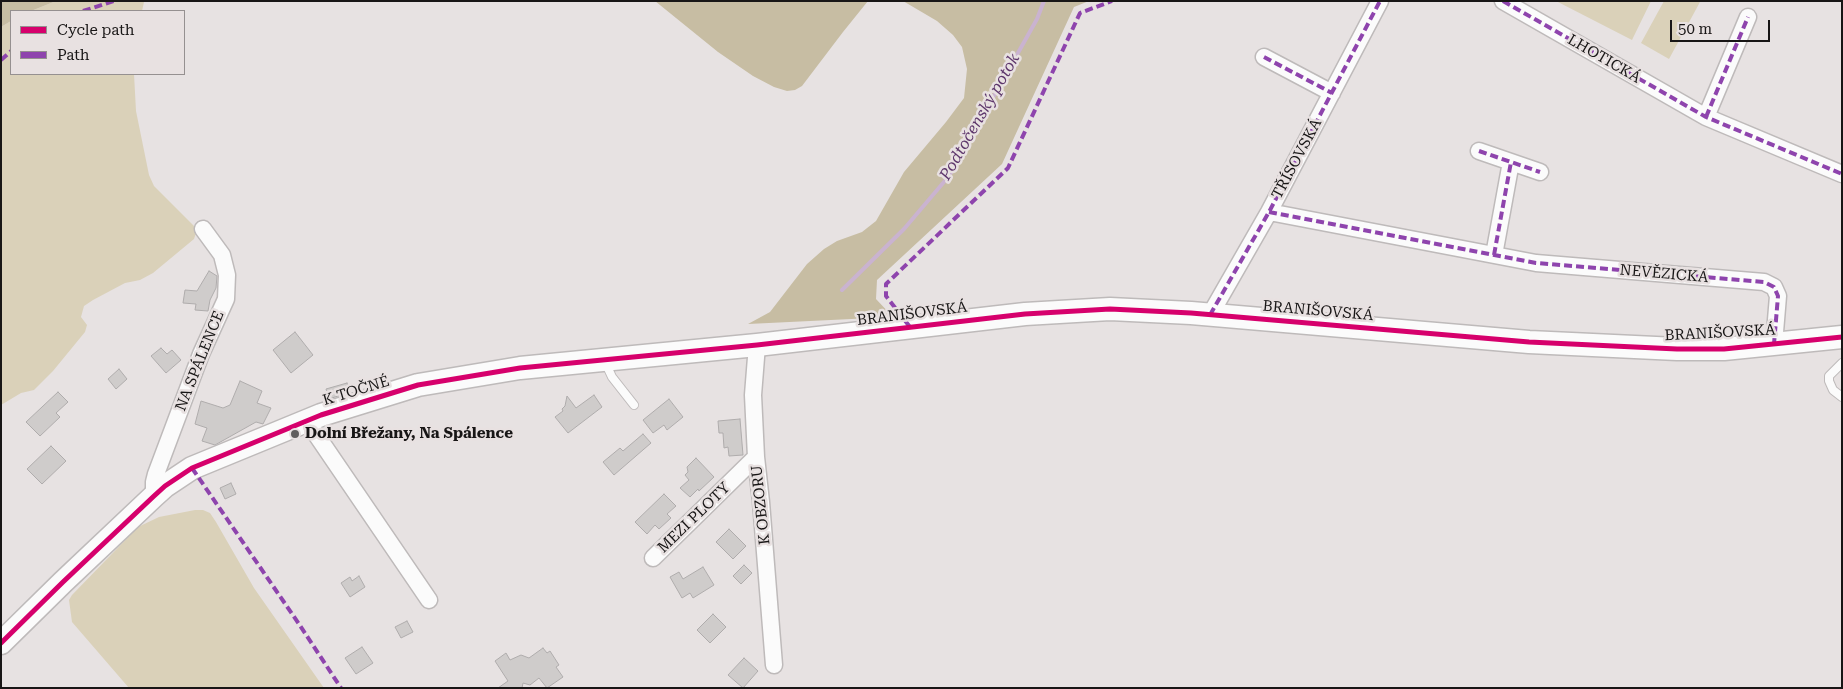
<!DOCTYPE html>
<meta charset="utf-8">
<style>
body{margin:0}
#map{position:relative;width:1843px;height:689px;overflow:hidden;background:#e7e2e2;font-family:"Roboto Serif",serif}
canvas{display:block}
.frame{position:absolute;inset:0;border:2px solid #181616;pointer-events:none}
.legend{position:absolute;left:10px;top:10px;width:175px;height:65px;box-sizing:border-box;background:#e8e1e1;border:1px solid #959090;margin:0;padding:6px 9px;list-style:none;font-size:15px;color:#181616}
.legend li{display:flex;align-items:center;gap:10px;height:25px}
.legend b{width:25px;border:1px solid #959090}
.scale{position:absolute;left:1670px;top:20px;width:100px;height:22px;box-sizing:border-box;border:2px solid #181616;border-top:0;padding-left:6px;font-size:15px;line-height:18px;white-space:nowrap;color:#181616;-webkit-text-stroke:4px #e8e1e1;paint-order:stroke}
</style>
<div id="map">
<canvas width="1843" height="689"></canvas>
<div class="frame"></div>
<ul class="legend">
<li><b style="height:6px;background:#d6006c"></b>Cycle path</li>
<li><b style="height:6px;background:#8e44ad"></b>Path</li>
</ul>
<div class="scale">50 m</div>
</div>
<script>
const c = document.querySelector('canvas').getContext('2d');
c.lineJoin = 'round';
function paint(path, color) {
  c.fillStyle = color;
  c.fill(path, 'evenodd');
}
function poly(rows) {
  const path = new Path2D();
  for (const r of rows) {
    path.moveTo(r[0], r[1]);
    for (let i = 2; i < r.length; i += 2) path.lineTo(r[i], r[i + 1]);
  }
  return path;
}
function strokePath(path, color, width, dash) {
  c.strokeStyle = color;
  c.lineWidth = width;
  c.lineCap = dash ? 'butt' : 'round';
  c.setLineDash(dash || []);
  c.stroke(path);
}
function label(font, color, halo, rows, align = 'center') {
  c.font = font + ' "Roboto Serif",serif';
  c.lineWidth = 5;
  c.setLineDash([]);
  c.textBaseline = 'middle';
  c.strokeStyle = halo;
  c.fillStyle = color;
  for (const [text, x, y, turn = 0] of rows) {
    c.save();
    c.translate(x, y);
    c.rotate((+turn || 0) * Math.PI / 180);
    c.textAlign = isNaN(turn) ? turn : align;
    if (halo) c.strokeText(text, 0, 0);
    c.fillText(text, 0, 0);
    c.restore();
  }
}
paint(poly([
 [56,1,144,1,144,2,142,11,31,11],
 [1556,1,1651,1,1632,40],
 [1664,1,1700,2,1669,59,1641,43],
 [11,21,11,74,134,74,136,111,149,175,154,186,195,227,196,233,194,239,153,273,140,280,125,283,93,300,84,306,81,317,87,325,85,332,53,371,34,390,21,393,1,405,1,27],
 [195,510,203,510,210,513,216,522,254,588,324,688,129,688,72,622,69,600,72,595,138,527,159,517]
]), '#dad1b9');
paint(poly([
 [1,1,56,1,31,11,11,11,11,21,1,27],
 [655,1,868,1,843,32,802,86,795,90,787,91,774,87,753,76,718,52],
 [903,1,1089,1,1074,7,1002,164,877,280,876,299,893,317,748,324,770,312,807,264,824,249,837,241,862,232,876,221,904,172,946,122,964,98,967,69,962,47,953,35,937,21]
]), '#c7bda3');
strokePath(poly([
 [842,290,904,229,949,176,1037,19,1044,1]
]), '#cab3d0', 4);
const building = poly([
 [209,271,217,276,216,288,210,300,208,311,195,310,196,304,183,303,185,290,197,291,209,271],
 [295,332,313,355,291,373,273,350,295,332],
 [161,348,167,354,172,350,181,360,166,373,151,356,161,348],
 [119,369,127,379,116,389,108,379,119,369],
 [240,381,262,391,257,403,271,408,263,424,256,422,215,445,202,441,207,428,195,424,201,401,223,408,230,405,240,381],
 [347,383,350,392,329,399,326,389,347,383],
 [58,392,68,402,56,413,60,417,40,436,26,422,58,392],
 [594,395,602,407,568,433,555,417,563,411,562,409,565,406,567,396,576,408,594,395],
 [669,399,683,417,667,430,664,425,653,433,643,420,669,399],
 [740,419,743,455,729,456,728,447,724,448,723,433,719,433,718,421,740,419],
 [643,434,651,443,614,475,603,462,620,448,623,451,643,434],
 [51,446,66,461,42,484,27,469,51,446],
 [696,458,714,477,699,491,698,489,690,497,680,488,689,480,685,475,688,472,687,467,696,458],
 [231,483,236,494,225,499,220,488,231,483],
 [664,494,676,506,667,514,671,518,659,529,655,525,647,534,635,522,664,494],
 [729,529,746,546,733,559,716,542,729,529],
 [744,565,752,573,741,584,733,576,744,565],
 [703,567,714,585,693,598,690,593,682,598,670,577,679,572,683,579,703,567],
 [359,576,365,587,350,597,341,583,350,577,352,581,359,576],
 [713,614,726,627,710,643,697,630,713,614],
 [407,621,413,632,401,638,395,627,407,621],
 [362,647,373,663,356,674,345,658,362,647],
 [543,648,547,653,550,651,559,665,556,667,563,677,547,688,539,678,530,685,523,683,522,688,498,688,508,681,495,661,506,653,510,660,521,655,529,658,543,648],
 [744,658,758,671,743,688,728,675,744,658]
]);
paint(building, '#cfcccb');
strokePath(building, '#afacac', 1);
const lane = poly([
 [605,362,612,377,634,405],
 [1842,363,1829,376,1829,381,1833,390,1842,397]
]);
const street = poly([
 [1503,1,1706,117,1842,174],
 [1264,57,1332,93],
 [1706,117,1748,17],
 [1479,151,1540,172],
 [1269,212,1536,263,1764,282,1774,287,1778,296,1774,344],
 [1494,255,1511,162],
 [1210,315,1269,212,1380,1],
 [757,345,753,395,756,457,761,502,774,665],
 [307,421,429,600],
 [154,496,154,482,156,474,201,354,226,299,227,275,222,255,203,229],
 [653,558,756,457]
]);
const secondary = poly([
 [1,643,63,582,154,496,165,486,192,468,321,415,418,385,520,368,757,345,1025,314,1110,309,1191,313,1529,342,1677,349,1724,349,1842,337]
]);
strokePath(lane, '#bebaba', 10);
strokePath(street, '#bebaba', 19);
strokePath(secondary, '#bebaba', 25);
strokePath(lane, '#fbfbfb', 8);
strokePath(street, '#fbfbfb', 16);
strokePath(secondary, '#fbfbfb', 22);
strokePath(poly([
 [1503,1,1706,117,1842,174],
 [83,11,114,1],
 [1264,57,1332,93],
 [1,60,11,51],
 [1706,117,1748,17],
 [1479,151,1540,172],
 [1269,212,1536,263,1764,282,1774,287,1778,296,1774,344],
 [1494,255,1511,162],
 [1210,315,1269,212,1380,1],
 [910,327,886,296,886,284,1008,168,1080,13,1112,1],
 [192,468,299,624,341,688]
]), '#8e44ad', 4, [8, 4]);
strokePath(poly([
 [1,643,63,582,154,496,165,486,192,468,321,415,418,385,520,368,757,345,1025,314,1110,309,1191,313,1529,342,1677,349,1724,349,1842,337]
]), '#d6006c', 5);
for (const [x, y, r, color] of [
 [295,434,5,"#605d5d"]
]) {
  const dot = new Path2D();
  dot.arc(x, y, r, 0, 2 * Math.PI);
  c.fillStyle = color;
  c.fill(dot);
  strokePath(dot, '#e8e1e1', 2);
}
label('15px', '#181616', '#e8e1e1', [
 ["LHOTICKÁ",1604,59,30],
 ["TŘÍSOVSKÁ",1297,159,-62],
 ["NEVĚZICKÁ",1664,274,5],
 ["BRANIŠOVSKÁ",1318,311,5],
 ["BRANIŠOVSKÁ",912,314,-7],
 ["BRANIŠOVSKÁ",1720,333,-3],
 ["NA SPÁLENCE",200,361,-68],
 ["K TOČNÉ",356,391,-17],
 ["K OBZORU",761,505,-96],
 ["MEZI PLOTY",694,518,-44]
]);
label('bold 15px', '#181616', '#e8e1e1', [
 ["Dolní Břežany, Na Spálence",305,434]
], 'left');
label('italic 16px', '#5e376c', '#e8e1e1', [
 ["Podtočenský potok",980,117,-60]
]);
</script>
